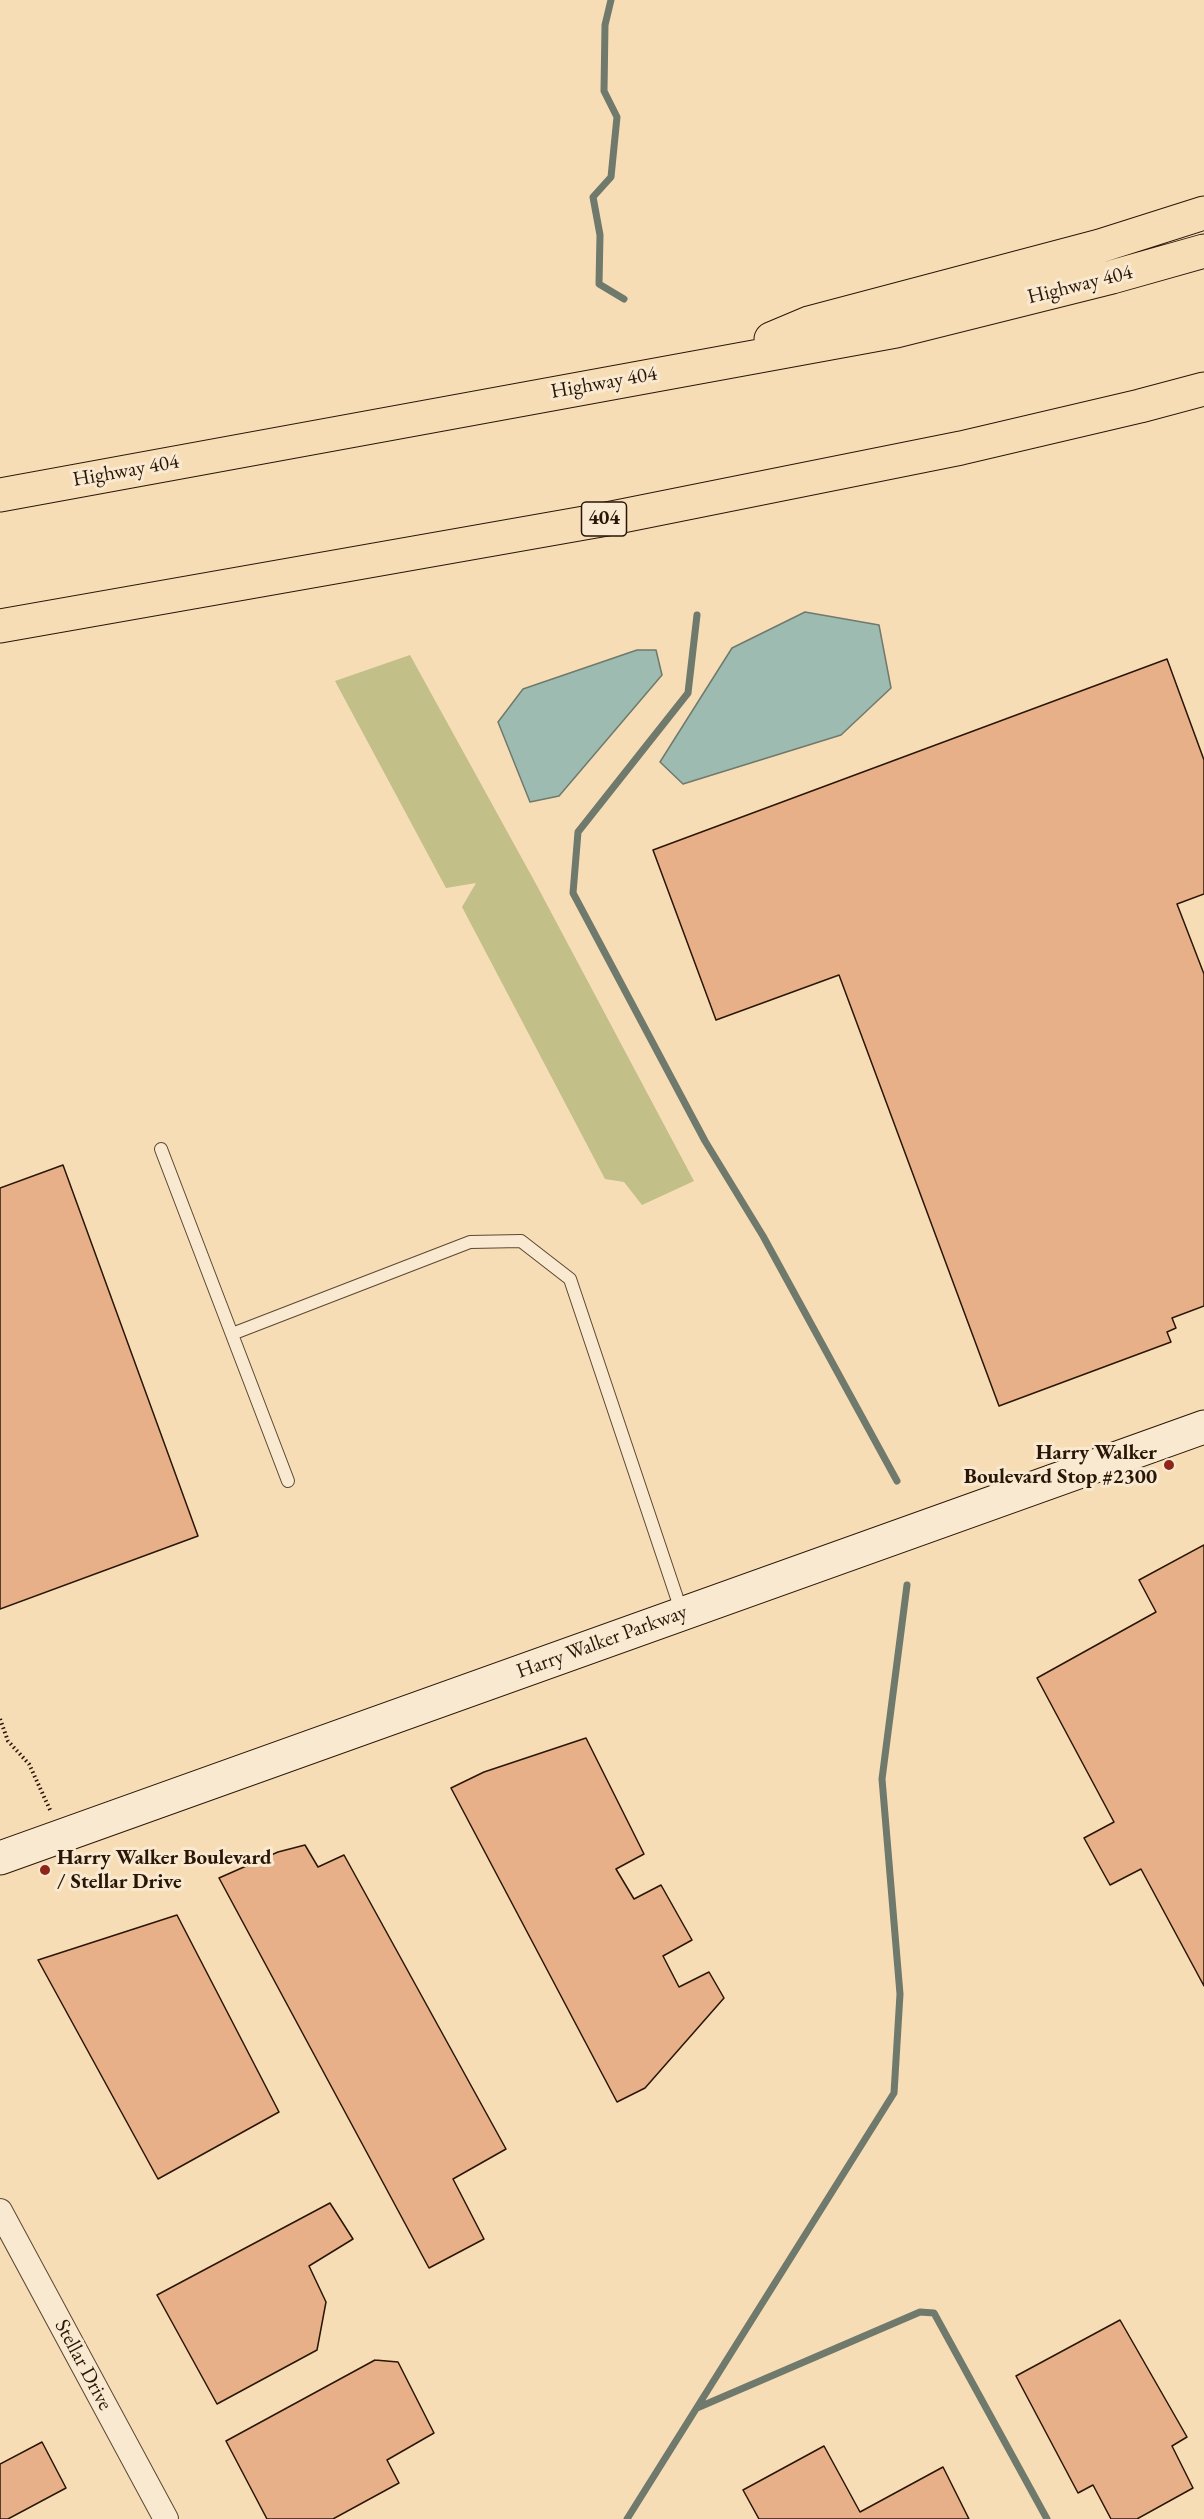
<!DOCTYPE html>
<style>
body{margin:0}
canvas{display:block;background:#f6ddb6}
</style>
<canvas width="1204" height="2519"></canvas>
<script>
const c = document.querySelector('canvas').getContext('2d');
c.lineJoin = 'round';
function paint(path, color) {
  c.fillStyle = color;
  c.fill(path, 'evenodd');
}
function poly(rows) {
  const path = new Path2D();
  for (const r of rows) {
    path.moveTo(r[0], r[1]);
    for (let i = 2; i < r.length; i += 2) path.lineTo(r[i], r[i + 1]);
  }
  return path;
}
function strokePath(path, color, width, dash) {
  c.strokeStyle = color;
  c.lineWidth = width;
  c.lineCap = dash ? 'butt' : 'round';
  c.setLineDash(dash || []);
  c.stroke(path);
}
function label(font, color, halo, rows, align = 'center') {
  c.font = font + ' "EB Garamond",serif';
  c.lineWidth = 6;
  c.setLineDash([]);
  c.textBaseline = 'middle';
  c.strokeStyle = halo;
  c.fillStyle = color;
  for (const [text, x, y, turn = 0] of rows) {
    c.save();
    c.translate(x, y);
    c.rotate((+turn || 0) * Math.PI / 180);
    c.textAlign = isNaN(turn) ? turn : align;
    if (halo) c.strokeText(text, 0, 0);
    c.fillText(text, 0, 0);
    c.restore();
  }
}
paint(poly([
 [410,655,536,884,694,1181,642,1205,624,1182,605,1179,462,907,476,883,446,888,335,681]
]), '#c3bf89');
const water = poly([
 [805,612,879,625,891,688,841,735,683,784,660,762,732,648,805,612],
 [637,650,656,650,662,675,559,796,530,802,498,722,523,689,637,650]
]);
paint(water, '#9dbbb0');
strokePath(water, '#6f796c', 1.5);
strokePath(poly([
 [611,0,605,25,604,91,617,117,611,177,593,197,600,235,599,284,624,299],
 [697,615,688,693,578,832,573,893,705,1141,763,1236,897,1481],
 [697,2408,920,2312,934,2313,1047,2519],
 [627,2519,894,2093,900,1994,882,1779,907,1585]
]), '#6f796c', 7);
const building = poly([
 [1167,659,1204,760,1204,894,1177,904,1204,974,1204,1306,1172,1318,1176,1328,1167,1332,1171,1342,999,1406,839,975,716,1020,653,850,1167,659],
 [63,1165,198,1536,0,1609,0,1188,63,1165],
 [1204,1545,1204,1986,1141,1869,1110,1885,1084,1838,1114,1822,1037,1678,1156,1612,1139,1580,1204,1545],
 [586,1738,644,1854,616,1869,634,1899,661,1885,692,1940,663,1956,679,1987,709,1972,724,1998,645,2088,617,2102,451,1788,484,1772,586,1738],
 [305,1845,318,1867,344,1855,506,2149,453,2179,484,2239,429,2268,219,1878,278,1852,305,1845],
 [177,1915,279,2112,158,2179,38,1960,177,1915],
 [330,2203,353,2239,309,2266,326,2302,317,2350,217,2404,157,2295,330,2203],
 [1120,2320,1187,2437,1172,2446,1193,2488,1137,2519,1111,2519,1093,2485,1078,2493,1016,2376,1120,2320],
 [375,2360,398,2362,434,2433,387,2460,399,2483,333,2519,267,2519,226,2441,375,2360],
 [42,2442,66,2488,8,2519,0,2519,0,2464,42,2442],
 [824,2446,860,2512,943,2467,969,2519,759,2519,743,2490,824,2446]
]);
paint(building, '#e8b089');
strokePath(building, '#291607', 1.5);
const lane = poly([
 [161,1149,288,1481],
 [232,1334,470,1242,521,1241,570,1279,682,1613]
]);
const street = poly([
 [0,2211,166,2519]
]);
const secondary = poly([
 [0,1858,1204,1427]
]);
const highway = poly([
 [771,339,809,323,1100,246,1204,213],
 [0,495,896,331,1112,277,1204,251],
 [0,626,607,519,961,448,1140,406,1204,389]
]);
strokePath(lane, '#5c4833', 14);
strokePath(street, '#5c4833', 26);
strokePath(secondary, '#291607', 35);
strokePath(highway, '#291607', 35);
strokePath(poly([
 [0,1719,8,1741,29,1764,51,1812]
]), '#291607', 4, [1.5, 3]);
strokePath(lane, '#f9e9d0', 12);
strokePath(street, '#f9e9d0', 24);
strokePath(secondary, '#f9e9d0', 33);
strokePath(highway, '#f6ddb6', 33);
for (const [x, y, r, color] of [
 [1169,1465,6,"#8f2418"],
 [45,1870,6,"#8f2418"]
]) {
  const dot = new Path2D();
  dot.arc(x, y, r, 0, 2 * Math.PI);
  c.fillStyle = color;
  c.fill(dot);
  strokePath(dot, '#f9e9d0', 2);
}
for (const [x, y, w] of [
 [604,519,45]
]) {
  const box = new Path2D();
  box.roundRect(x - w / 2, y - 17, w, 34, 4.5);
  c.fillStyle = '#f9e9d0';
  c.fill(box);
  strokePath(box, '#291607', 1.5);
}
label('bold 20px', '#291607', null, [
 ["404",604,519]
]);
label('21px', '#291607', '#f9e9d0', [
 ["Highway 404",1080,285,-14],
 ["Highway 404",604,383,-10],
 ["Highway 404",126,471,-10],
 ["Harry Walker Parkway",602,1642,-20],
 ["Stellar Drive",83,2365,62]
]);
label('bold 21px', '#291607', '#f9e9d0', [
 ["Harry Walker",1157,1453],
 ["Boulevard Stop #2300",1157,1477],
 ["Harry Walker Boulevard",57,1858,"left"],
 ["/ Stellar Drive",57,1882,"left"]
], 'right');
</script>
